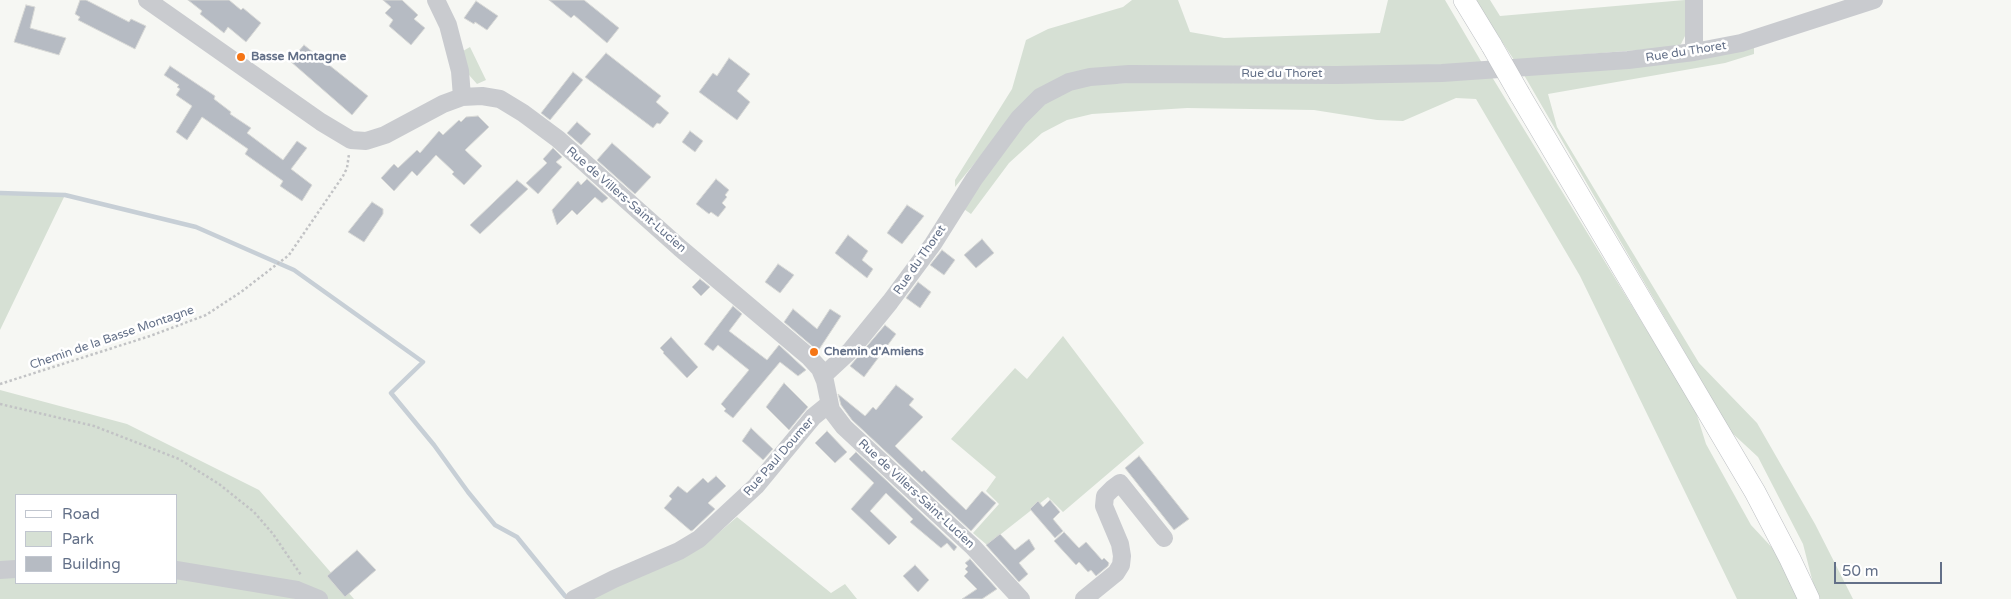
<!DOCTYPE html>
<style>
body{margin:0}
#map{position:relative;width:2011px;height:599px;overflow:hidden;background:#f6f7f3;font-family:"Varela Round",sans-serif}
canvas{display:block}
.legend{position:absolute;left:15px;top:494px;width:162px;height:90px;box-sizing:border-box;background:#fff;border:1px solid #c1c6cf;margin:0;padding:6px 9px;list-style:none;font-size:15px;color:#637088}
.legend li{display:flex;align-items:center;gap:10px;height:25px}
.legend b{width:25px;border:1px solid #c1c6cf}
.scale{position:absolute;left:1834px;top:562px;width:108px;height:22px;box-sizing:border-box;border:2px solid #637088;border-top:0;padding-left:6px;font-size:15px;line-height:18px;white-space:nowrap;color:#637088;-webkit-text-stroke:4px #fff;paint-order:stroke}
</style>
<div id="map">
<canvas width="2011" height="599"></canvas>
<ul class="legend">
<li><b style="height:6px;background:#fff"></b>Road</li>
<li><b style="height:14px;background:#d6e0d4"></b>Park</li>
<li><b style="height:14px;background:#b6bbc3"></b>Building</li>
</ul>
<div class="scale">50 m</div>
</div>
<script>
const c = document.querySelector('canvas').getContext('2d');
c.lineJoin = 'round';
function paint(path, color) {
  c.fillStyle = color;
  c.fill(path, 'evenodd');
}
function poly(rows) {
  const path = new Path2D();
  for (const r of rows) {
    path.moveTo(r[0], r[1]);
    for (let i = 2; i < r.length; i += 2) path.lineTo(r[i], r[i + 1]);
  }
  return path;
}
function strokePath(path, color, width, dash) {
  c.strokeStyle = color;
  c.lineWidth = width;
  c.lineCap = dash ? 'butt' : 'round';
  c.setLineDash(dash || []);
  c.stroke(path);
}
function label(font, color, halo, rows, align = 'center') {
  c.font = font + ' "Varela Round",sans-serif';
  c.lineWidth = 5;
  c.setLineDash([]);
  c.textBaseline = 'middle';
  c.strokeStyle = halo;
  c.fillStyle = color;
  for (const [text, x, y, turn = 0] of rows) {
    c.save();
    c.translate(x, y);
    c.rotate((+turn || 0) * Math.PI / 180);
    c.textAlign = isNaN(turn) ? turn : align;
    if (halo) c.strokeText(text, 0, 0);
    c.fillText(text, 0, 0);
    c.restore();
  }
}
paint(poly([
 [1132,0,1178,0,1190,32,1224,38,1380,33,1388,0,1445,0,1482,63,1426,67,1175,69,1033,93,955,187,955,180,1012,89,1026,40,1048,29,1123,7],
 [1475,0,1490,0,1500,16,1685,0,1686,34,1681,44,1676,47,1514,60],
 [1754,43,1754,54,1725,63,1548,94,1557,127,1699,363,1757,423,1815,524,1853,599,1819,599,1814,587,1803,544,1758,457,1731,432,1524,75],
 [470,47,486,80,477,84,469,75,463,51],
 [1492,77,1695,409,1706,444,1751,525,1778,554,1800,599,1737,599,1580,276,1476,99,1456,98,1403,121,1377,120,1314,110,1187,108,1092,114,1067,120,1042,133,1009,163,971,214,961,207,1020,127,1057,93,1086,85,1190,80],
 [0,193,65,195,0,330],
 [1063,336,1144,443,1063,512,1048,497,987,545,973,533,999,504,986,491,996,477,951,439,1015,368,1027,379],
 [0,390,127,424,259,490,354,599,0,599],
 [16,495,176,495,176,583,16,583],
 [737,517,831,593,845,584,857,599,589,599,703,546]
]), '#d6e0d4');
strokePath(poly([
 [0,193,65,195,196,227,294,270,423,362,391,393,434,445,468,492,495,525,517,537,565,596]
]), '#c7cfd6', 4.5);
const building = poly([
 [80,0,86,0,129,22,131,19,146,26,135,49,78,20,80,17,75,14,80,0],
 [188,0,229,0,241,10,243,8,261,23,246,42,228,27,224,33,200,14,202,11,188,0],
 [383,0,402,0,418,15,414,19,425,28,411,45,389,26,393,20,385,13,391,7,383,0],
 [549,0,584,0,619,28,607,43,574,15,571,18,549,0],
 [476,1,498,16,487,30,475,22,474,24,464,18,476,1],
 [26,5,35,7,30,28,66,38,59,55,14,42,26,5],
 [304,45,368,96,352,115,290,61,304,45],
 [606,53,661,96,656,102,669,113,660,124,657,123,653,128,585,77,606,53],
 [729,58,750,74,737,91,750,102,737,120,699,92,713,73,717,76,729,58],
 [170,66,215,96,214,99,231,112,230,114,251,128,247,133,283,160,297,141,307,148,291,169,312,185,302,201,280,186,283,181,245,154,248,149,202,117,187,140,176,132,192,106,176,95,180,89,177,87,179,85,164,75,170,66],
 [573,72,583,80,550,120,541,113,573,72],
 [478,116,489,127,465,150,482,166,464,185,452,174,454,172,436,155,417,176,412,171,394,191,381,178,394,164,398,168,417,150,420,153,439,131,443,135,459,120,461,122,466,117,478,116],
 [577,122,591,134,581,145,567,133,577,122],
 [690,131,703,141,695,152,682,142,690,131],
 [612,143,651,177,635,194,597,160,612,143],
 [553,148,562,157,556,162,562,167,538,194,526,183,547,163,543,159,553,148],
 [587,179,608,198,602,203,595,197,577,215,572,210,557,225,552,210,578,181,581,185,587,179],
 [716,179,729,190,725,195,727,197,722,203,726,207,718,217,711,212,709,214,696,204,716,179],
 [517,180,528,189,480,234,470,225,517,180],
 [372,202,383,209,383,214,364,242,348,232,372,202],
 [907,205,924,216,902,244,887,233,907,205],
 [848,235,868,251,862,260,873,269,867,278,835,253,848,235],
 [982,239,994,253,976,268,964,255,982,239],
 [942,250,955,260,944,275,930,265,942,250],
 [778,264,794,275,780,293,765,282,778,264],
 [700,279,710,287,701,296,692,287,700,279],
 [918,282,931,292,920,308,906,298,918,282],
 [733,306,742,314,729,331,767,360,779,345,806,370,798,376,780,362,733,418,724,411,726,409,721,404,749,370,718,345,713,351,704,344,733,306],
 [793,309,817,329,830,309,841,316,818,351,784,322,793,309],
 [885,325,896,334,864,377,850,366,885,325],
 [671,337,698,367,687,378,663,353,664,352,660,348,671,337],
 [784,383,808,407,789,430,766,407,784,383],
 [896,385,914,399,909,405,923,417,895,446,922,472,924,470,966,510,982,491,996,503,971,531,852,420,841,405,838,394,865,416,873,407,876,410,896,385],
 [751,428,773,449,763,460,742,441,751,428],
 [827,431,847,452,835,463,815,443,827,431],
 [856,452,957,547,954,551,947,543,941,548,910,522,913,519,886,493,870,511,897,537,889,545,851,509,874,483,849,459,856,452],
 [1139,456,1189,519,1174,530,1125,468,1139,456],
 [716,476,726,486,708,503,715,509,693,530,691,531,664,508,672,499,669,496,678,486,687,493,703,478,708,483,716,476],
 [1050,500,1060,512,1053,519,1063,531,1055,538,1030,509,1038,501,1043,507,1050,500],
 [1064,532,1079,548,1086,542,1102,560,1104,558,1109,563,1108,566,1096,576,1091,570,1088,572,1079,562,1076,565,1054,541,1064,532],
 [1000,534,1015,550,1029,539,1035,549,1019,563,1028,574,1019,582,986,545,1000,534],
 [357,550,376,570,345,597,327,576,357,550],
 [970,559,997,589,982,599,962,599,977,589,964,576,968,572,965,569,968,566,965,563,970,559],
 [915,565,929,580,918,592,903,576,915,565]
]);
paint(building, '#b6bbc3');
strokePath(building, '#d8d9d6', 1);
const major = poly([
 [1464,0,1492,46],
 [1520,95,1755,492,1790,559,1809,599]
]);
strokePath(major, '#bbbec2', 22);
strokePath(poly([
 [0,384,150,336,206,315,241,292,289,255,343,176,347,168,349,154],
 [0,404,94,426,179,459,219,484,254,512,273,534,301,575]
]), '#c2c3c5', 2.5, [2.5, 2.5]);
strokePath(poly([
 [147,0,321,122,351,140,366,141,385,135,443,104,462,97,482,96,500,99,523,113,558,139,680,248,808,356,820,369,825,381,831,410,844,427,973,547,1021,599],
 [436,0,448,25,460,71,462,97],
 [1694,52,1694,0],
 [823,376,851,350,890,302,933,244,974,179,1019,118,1040,97,1069,82,1090,77,1129,74,1337,75,1442,73,1628,60,1694,52,1741,43,1874,0],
 [0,570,16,569],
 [176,570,297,590,319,599],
 [574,599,614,579,679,551,699,539,756,486,813,417,829,404],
 [1084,599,1116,573,1121,565,1122,556,1120,544,1104,506,1105,496,1112,489,1120,483,1164,538]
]), '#c9cbcf', 18);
strokePath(major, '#fff', 21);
const majorBridge = poly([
 [1492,46,1520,95]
]);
strokePath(majorBridge, '#bbbec2', 22, []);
strokePath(majorBridge, '#fff', 21);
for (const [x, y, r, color] of [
 [241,57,5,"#f57515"],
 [814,352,5,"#f57515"]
]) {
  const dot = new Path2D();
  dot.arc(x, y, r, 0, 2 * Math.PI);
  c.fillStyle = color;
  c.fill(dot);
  strokePath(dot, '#fff', 2);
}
label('12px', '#637088', '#fff', [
 ["Rue du Thoret",1686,52,-9],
 ["Rue du Thoret",1282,74],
 ["Rue de Villers-Saint-Lucien",626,200,41],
 ["Rue du Thoret",920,260,-55],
 ["Chemin de la Basse Montagne",112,338,-19],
 ["Rue Paul Doumer",779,457,-49],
 ["Rue de Villers-Saint-Lucien",916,494,43]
]);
label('bold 12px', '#637088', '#fff', [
 ["Basse Montagne",251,57],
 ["Chemin d'Amiens",824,352]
], 'left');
</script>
